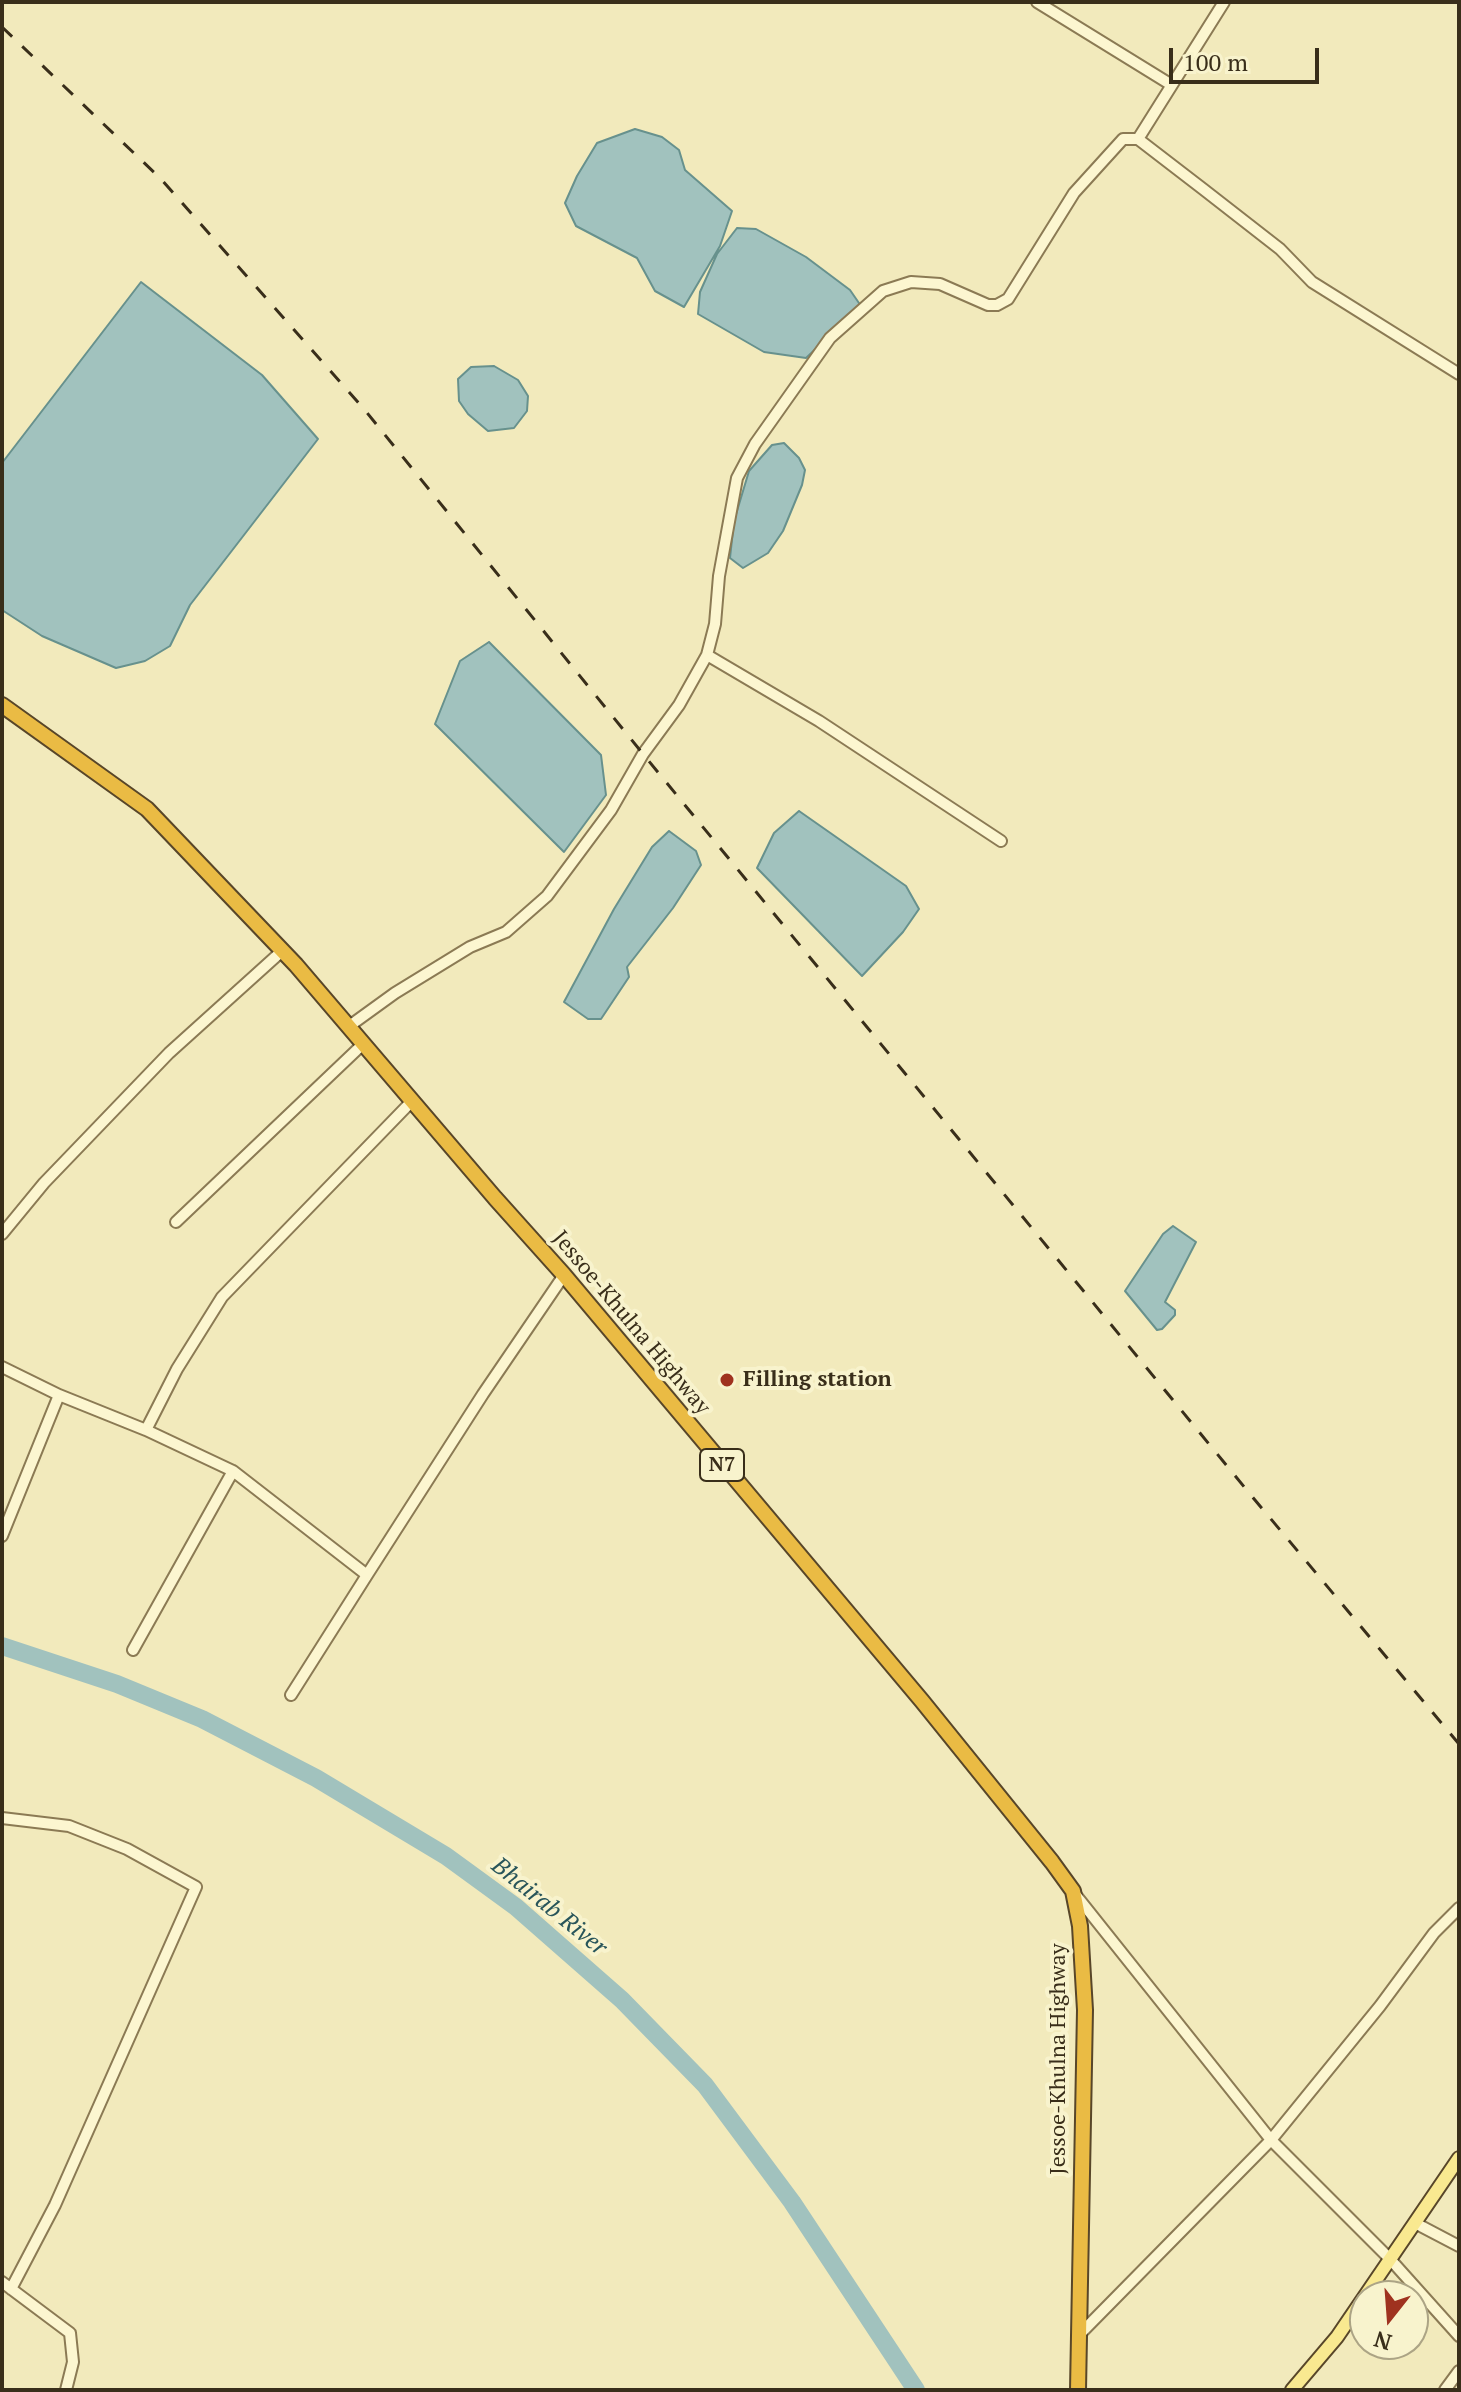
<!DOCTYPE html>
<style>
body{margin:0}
#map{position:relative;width:1461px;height:2392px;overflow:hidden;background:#f2eabc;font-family:"PT Serif",serif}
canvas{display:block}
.frame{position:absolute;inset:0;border:4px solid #392e1a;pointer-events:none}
.north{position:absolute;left:1349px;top:2280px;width:80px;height:80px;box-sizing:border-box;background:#f8f3cd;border:2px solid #aca485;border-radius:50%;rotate:197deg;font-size:22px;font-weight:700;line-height:32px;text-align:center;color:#392e1a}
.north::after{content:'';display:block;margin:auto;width:28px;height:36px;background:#9f321f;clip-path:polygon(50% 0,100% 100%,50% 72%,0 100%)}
.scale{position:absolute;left:1169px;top:48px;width:150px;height:36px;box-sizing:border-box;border:4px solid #392e1a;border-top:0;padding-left:10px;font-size:24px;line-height:28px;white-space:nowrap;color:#392e1a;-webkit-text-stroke:6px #f8f3cd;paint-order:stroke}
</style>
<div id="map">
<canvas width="1461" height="2392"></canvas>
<div class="frame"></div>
<div class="north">N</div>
<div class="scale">100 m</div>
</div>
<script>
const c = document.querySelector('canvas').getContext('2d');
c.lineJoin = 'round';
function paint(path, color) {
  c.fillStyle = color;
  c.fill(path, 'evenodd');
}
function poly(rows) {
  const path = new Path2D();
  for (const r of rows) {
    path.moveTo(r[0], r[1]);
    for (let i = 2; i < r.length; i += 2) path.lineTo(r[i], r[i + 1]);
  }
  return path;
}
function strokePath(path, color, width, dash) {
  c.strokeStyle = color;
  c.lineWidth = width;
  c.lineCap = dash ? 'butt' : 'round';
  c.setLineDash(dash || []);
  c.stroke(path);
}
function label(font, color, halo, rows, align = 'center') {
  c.font = font + ' "PT Serif",serif';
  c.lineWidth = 8;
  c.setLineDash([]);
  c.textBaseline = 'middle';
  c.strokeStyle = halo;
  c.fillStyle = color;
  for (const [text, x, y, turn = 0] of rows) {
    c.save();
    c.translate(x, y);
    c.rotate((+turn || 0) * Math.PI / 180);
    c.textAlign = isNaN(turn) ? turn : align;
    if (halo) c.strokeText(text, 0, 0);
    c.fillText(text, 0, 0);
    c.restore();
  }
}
const water = poly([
 [635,129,662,137,679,150,685,170,732,211,720,246,684,307,655,291,637,258,576,226,565,203,577,176,597,143,635,129],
 [737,228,756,229,806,257,850,290,861,306,806,358,764,352,698,314,700,292,717,254,737,228],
 [141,282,262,375,318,439,190,605,170,646,145,661,116,668,42,636,2,610,2,463,141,282],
 [494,366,518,380,528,396,527,411,514,428,488,431,468,414,459,401,458,379,471,367,494,366],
 [784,443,799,458,805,470,802,485,783,531,768,553,743,568,730,558,734,521,749,471,772,445,784,443],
 [489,642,601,755,606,795,564,852,435,724,460,661,489,642],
 [799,811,906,886,919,909,903,932,862,976,757,868,774,833,799,811],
 [669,831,696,851,701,865,673,908,627,967,629,977,601,1019,588,1019,564,1002,614,909,652,847,669,831],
 [1173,1226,1196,1242,1165,1302,1175,1310,1175,1315,1162,1329,1157,1330,1125,1291,1163,1234,1173,1226]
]);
paint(water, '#a1c2be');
strokePath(water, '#67918d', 2);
strokePath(poly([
 [2,1646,117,1684,202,1719,316,1778,446,1856,516,1907,622,2000,705,2085,792,2202,916,2390]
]), '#a1c2be', 18);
const minor = poly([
 [1037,2,1170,84],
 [1138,139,1224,2],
 [707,655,819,721,1001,841],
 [348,1027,395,993,470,947,506,932,547,896,611,810,643,754,679,705,707,655,715,624,719,576,737,478,755,444,830,338,883,291,911,282,940,284,988,305,997,305,1008,299,1074,193,1123,139,1138,139,1203,189,1280,249,1312,282,1459,374],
 [176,1222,363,1044],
 [2,1234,44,1183,169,1053,282,951],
 [2,1367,59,1395],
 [233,1471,367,1575,483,1394,564,1275],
 [2,1536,59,1395,146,1430],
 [133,1650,233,1471,146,1430,177,1369,222,1297,413,1100],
 [291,1695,367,1575],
 [2,1818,69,1826,127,1849,196,1887,55,2205,11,2289],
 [1075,1894,1271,2140,1390,2259,1459,2336],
 [1415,2223,1459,2246],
 [2,2282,70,2333,73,2362,66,2390],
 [1078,2336,1271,2140,1380,2006,1434,1933,1459,1908],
 [1445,2390,1459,2371]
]);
const major = poly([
 [1292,2390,1337,2337,1459,2158]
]);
const highway = poly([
 [2,705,147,809,296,965,495,1198,564,1275,922,1701,1052,1862,1073,1891,1080,1926,1085,2010,1078,2390]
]);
strokePath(minor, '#8b7a54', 14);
strokePath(major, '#584629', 16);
strokePath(highway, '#584629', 18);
strokePath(minor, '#fcf6d0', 10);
strokePath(major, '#f9e990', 12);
strokePath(highway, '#eabb44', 14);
strokePath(poly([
 [2,27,160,178,364,409,643,754,1250,1494,1459,1744]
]), '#392e1a', 3, [14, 14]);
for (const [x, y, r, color] of [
 [727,1380,8,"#9f321f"]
]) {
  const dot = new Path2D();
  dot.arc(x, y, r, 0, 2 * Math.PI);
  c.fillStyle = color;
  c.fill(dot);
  strokePath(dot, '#f8f3cd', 3);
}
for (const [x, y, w] of [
 [722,1465,44]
]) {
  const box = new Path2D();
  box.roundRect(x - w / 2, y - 16, w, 32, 6);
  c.fillStyle = '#f8f3cd';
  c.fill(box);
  strokePath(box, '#392e1a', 2);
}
label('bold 20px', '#392e1a', null, [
 ["N7",722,1465]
]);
label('22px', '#392e1a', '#f8f3cd', [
 ["Jessoe-Khulna Highway",631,1323,50],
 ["Jessoe-Khulna Highway",1059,2059,-90]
]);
label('bold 22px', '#392e1a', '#f8f3cd', [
 ["Filling station",743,1380]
], 'left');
label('italic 24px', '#28555a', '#f8f3cd', [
 ["Bhairab River",549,1907,39]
]);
</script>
